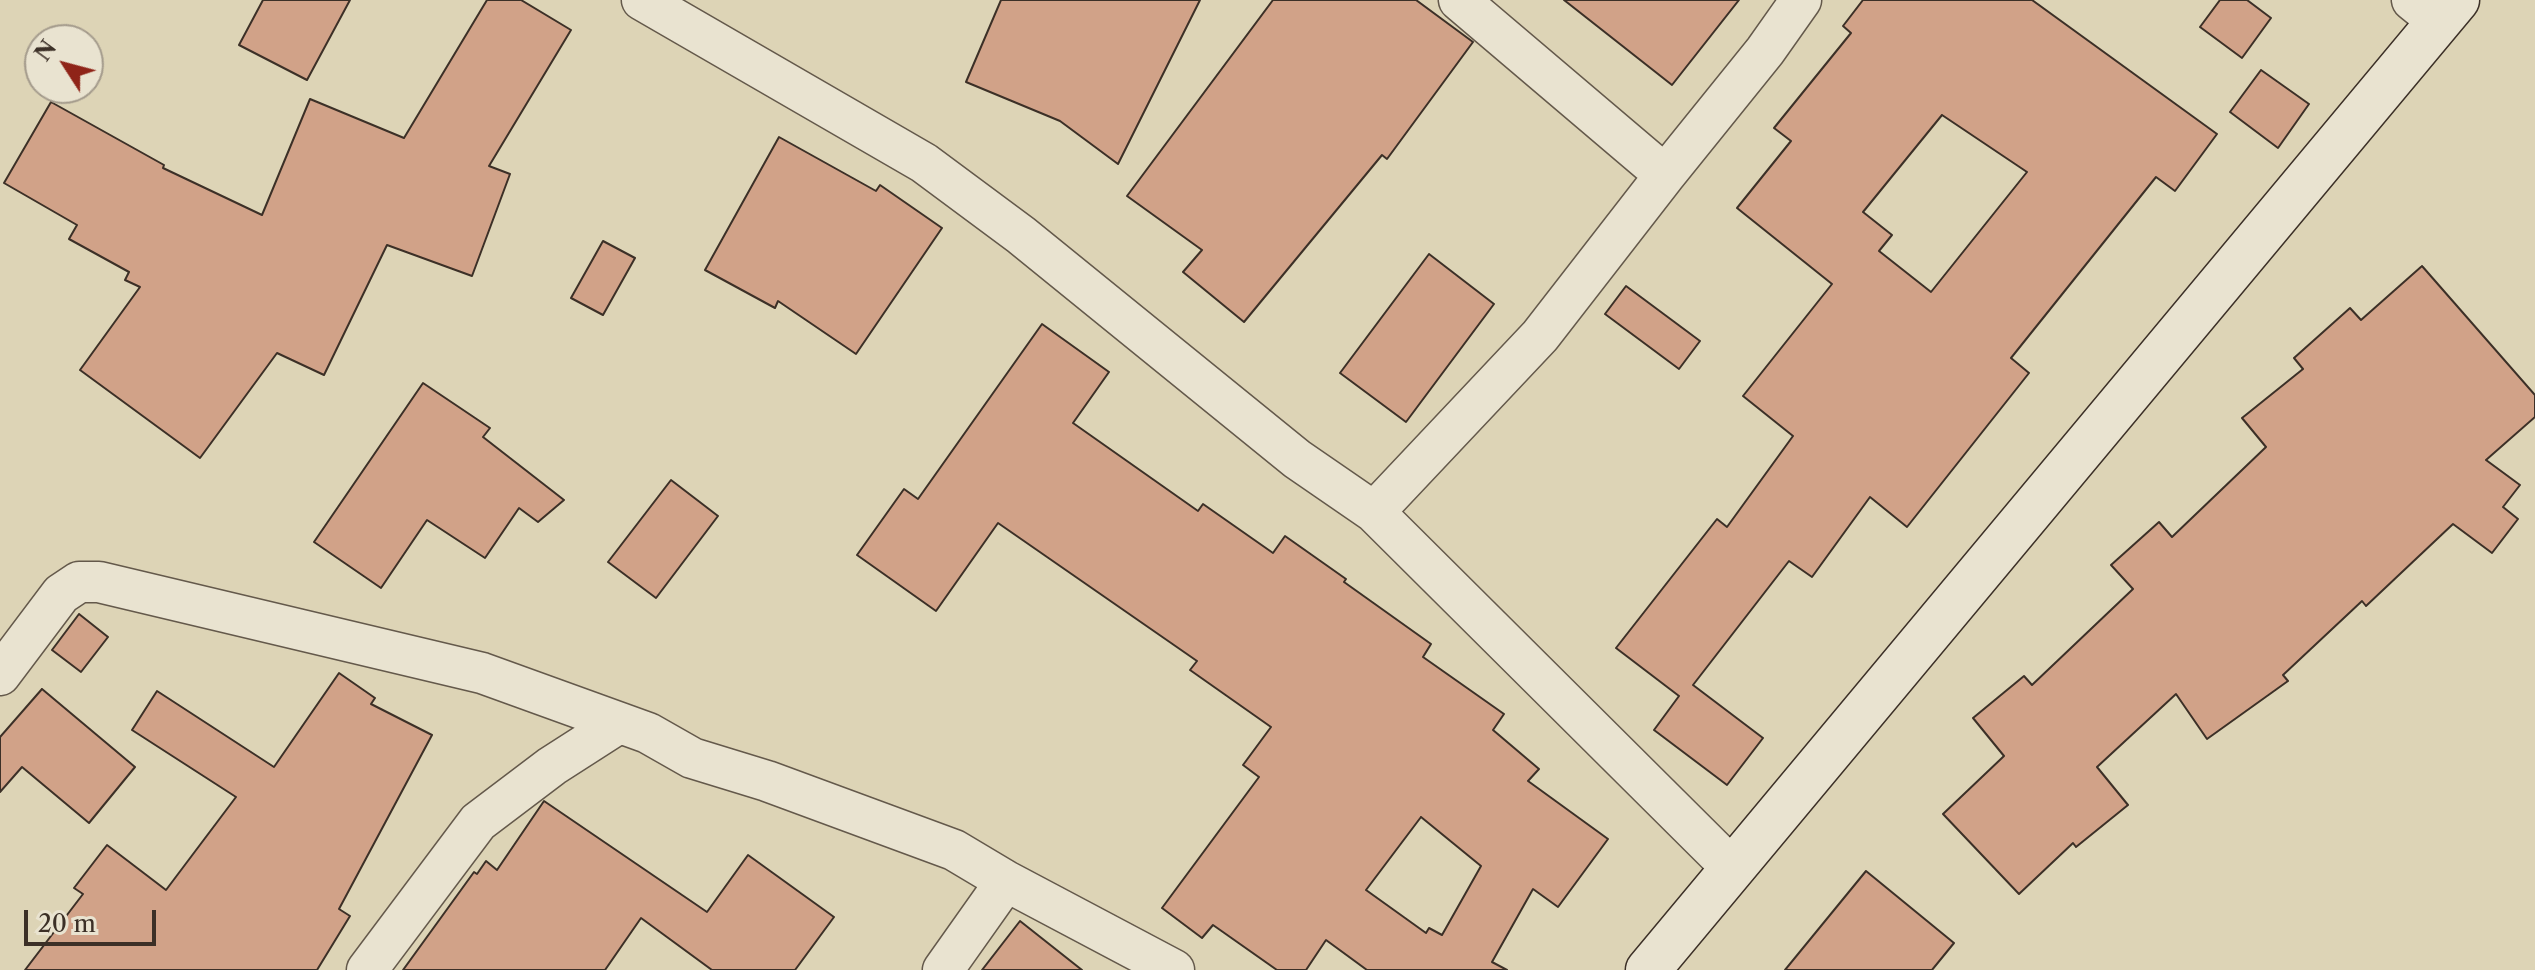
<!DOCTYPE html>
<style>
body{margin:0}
#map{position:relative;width:2535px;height:970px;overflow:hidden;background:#ddd4b6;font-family:"Libre Caslon Text",serif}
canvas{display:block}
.north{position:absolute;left:24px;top:24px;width:80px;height:80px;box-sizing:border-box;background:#e9e3d0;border:2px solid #a49b8c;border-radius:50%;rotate:306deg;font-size:22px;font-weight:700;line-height:32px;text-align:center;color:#3c3027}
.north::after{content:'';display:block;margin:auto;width:28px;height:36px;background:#8f2418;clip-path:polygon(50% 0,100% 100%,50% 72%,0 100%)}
.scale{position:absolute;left:24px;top:910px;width:132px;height:36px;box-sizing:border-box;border:4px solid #3c3027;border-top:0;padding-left:10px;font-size:24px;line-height:28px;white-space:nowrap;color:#3c3027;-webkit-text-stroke:6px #e9e3d0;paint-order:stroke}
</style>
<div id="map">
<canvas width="2535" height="970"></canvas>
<div class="north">N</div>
<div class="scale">20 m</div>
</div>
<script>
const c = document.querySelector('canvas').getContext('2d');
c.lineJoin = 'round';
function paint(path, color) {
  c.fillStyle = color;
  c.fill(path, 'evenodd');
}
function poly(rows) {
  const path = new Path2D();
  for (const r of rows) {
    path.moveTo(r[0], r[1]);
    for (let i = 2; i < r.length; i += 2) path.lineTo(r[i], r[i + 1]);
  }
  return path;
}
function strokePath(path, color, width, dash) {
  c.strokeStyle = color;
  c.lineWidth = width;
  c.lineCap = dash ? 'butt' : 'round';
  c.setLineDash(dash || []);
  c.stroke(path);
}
const building = poly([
 [263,0,350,0,307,80,239,45,263,0],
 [487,0,521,0,571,30,489,166,510,174,472,276,387,245,324,375,277,353,200,458,80,370,140,287,125,280,129,272,69,239,77,225,4,183,51,102,164,165,163,168,262,215,310,99,404,138,487,0],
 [1001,0,1200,0,1118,164,1060,121,966,82,1001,0],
 [1273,0,1416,0,1473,42,1387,159,1382,155,1244,322,1183,272,1202,250,1127,196,1273,0],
 [1564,0,1739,0,1672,85,1564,0],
 [1863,0,2032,0,2217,134,2175,191,2156,177,2011,358,2029,373,1907,527,1870,497,1812,577,1789,561,1693,685,1763,738,1727,785,1654,730,1679,696,1616,648,1717,519,1727,527,1793,436,1743,396,1832,284,1737,208,1791,141,1774,128,1851,33,1843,26,1863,0],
 [1942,115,2027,172,1931,292,1879,251,1892,235,1863,212,1942,115],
 [2220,0,2247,0,2271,18,2242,58,2200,27,2220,0],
 [2261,70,2309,104,2278,148,2230,112,2261,70],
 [779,137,876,191,880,185,942,228,856,354,778,301,775,308,705,270,779,137],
 [603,241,635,258,603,315,571,298,603,241],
 [1429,254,1494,304,1406,422,1340,373,1429,254],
 [2422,266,2535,395,2535,417,2486,460,2520,485,2503,507,2518,519,2492,553,2453,524,2366,606,2362,601,2283,675,2288,681,2207,739,2176,694,2097,767,2128,805,2076,847,2073,843,2019,894,1943,814,2004,756,1973,718,2024,676,2032,685,2133,589,2111,565,2159,522,2172,537,2266,447,2242,418,2303,369,2294,358,2350,308,2361,320,2422,266],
 [1626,286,1700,341,1679,369,1605,314,1626,286],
 [1042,324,1109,372,1073,423,1198,511,1203,504,1273,553,1285,536,1346,579,1344,582,1431,644,1423,657,1504,714,1493,730,1539,769,1528,781,1608,839,1558,907,1533,889,1492,962,1507,970,1367,970,1326,940,1306,970,1277,970,1213,925,1202,938,1162,908,1259,777,1243,765,1271,727,1190,670,1197,661,998,523,936,611,857,555,904,489,918,499,1042,324],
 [1421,817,1481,866,1442,935,1429,928,1426,933,1366,890,1421,817],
 [423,383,490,428,483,437,564,500,538,522,519,508,485,558,427,520,381,588,314,542,423,383],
 [671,480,718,516,656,598,608,562,671,480],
 [79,614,108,637,81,672,52,650,79,614],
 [339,673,375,698,371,704,432,735,339,909,350,916,317,970,25,970,83,894,74,888,107,845,166,890,236,797,132,730,157,691,274,767,339,673],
 [42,689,135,767,89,823,22,767,0,792,0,737,42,689],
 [544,801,707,912,748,855,834,917,795,970,712,970,641,918,605,970,403,970,474,872,477,874,486,861,497,870,544,801],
 [1866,871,1954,943,1932,970,1785,970,1866,871],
 [1020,921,1082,970,982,970,1020,921]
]);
paint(building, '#d1a288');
strokePath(building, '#3c3027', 2);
const minor = poly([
 [642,0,924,163,1021,235,1297,459,1374,512,1732,868],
 [1459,0,1665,175],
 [2412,0,2439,22],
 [1374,512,1540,336,1665,175,1765,51,1801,0],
 [0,675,61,594,79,582,99,582,482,673,648,733,692,758,767,781,954,850,1006,881,1174,970],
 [367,970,478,822,552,766,619,723],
 [943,970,1006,881]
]);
const secondary = poly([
 [1648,970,2457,0]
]);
strokePath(minor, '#64594b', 43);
strokePath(secondary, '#3c3027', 47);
strokePath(minor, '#e9e3d0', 40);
strokePath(secondary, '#e9e3d0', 44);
</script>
